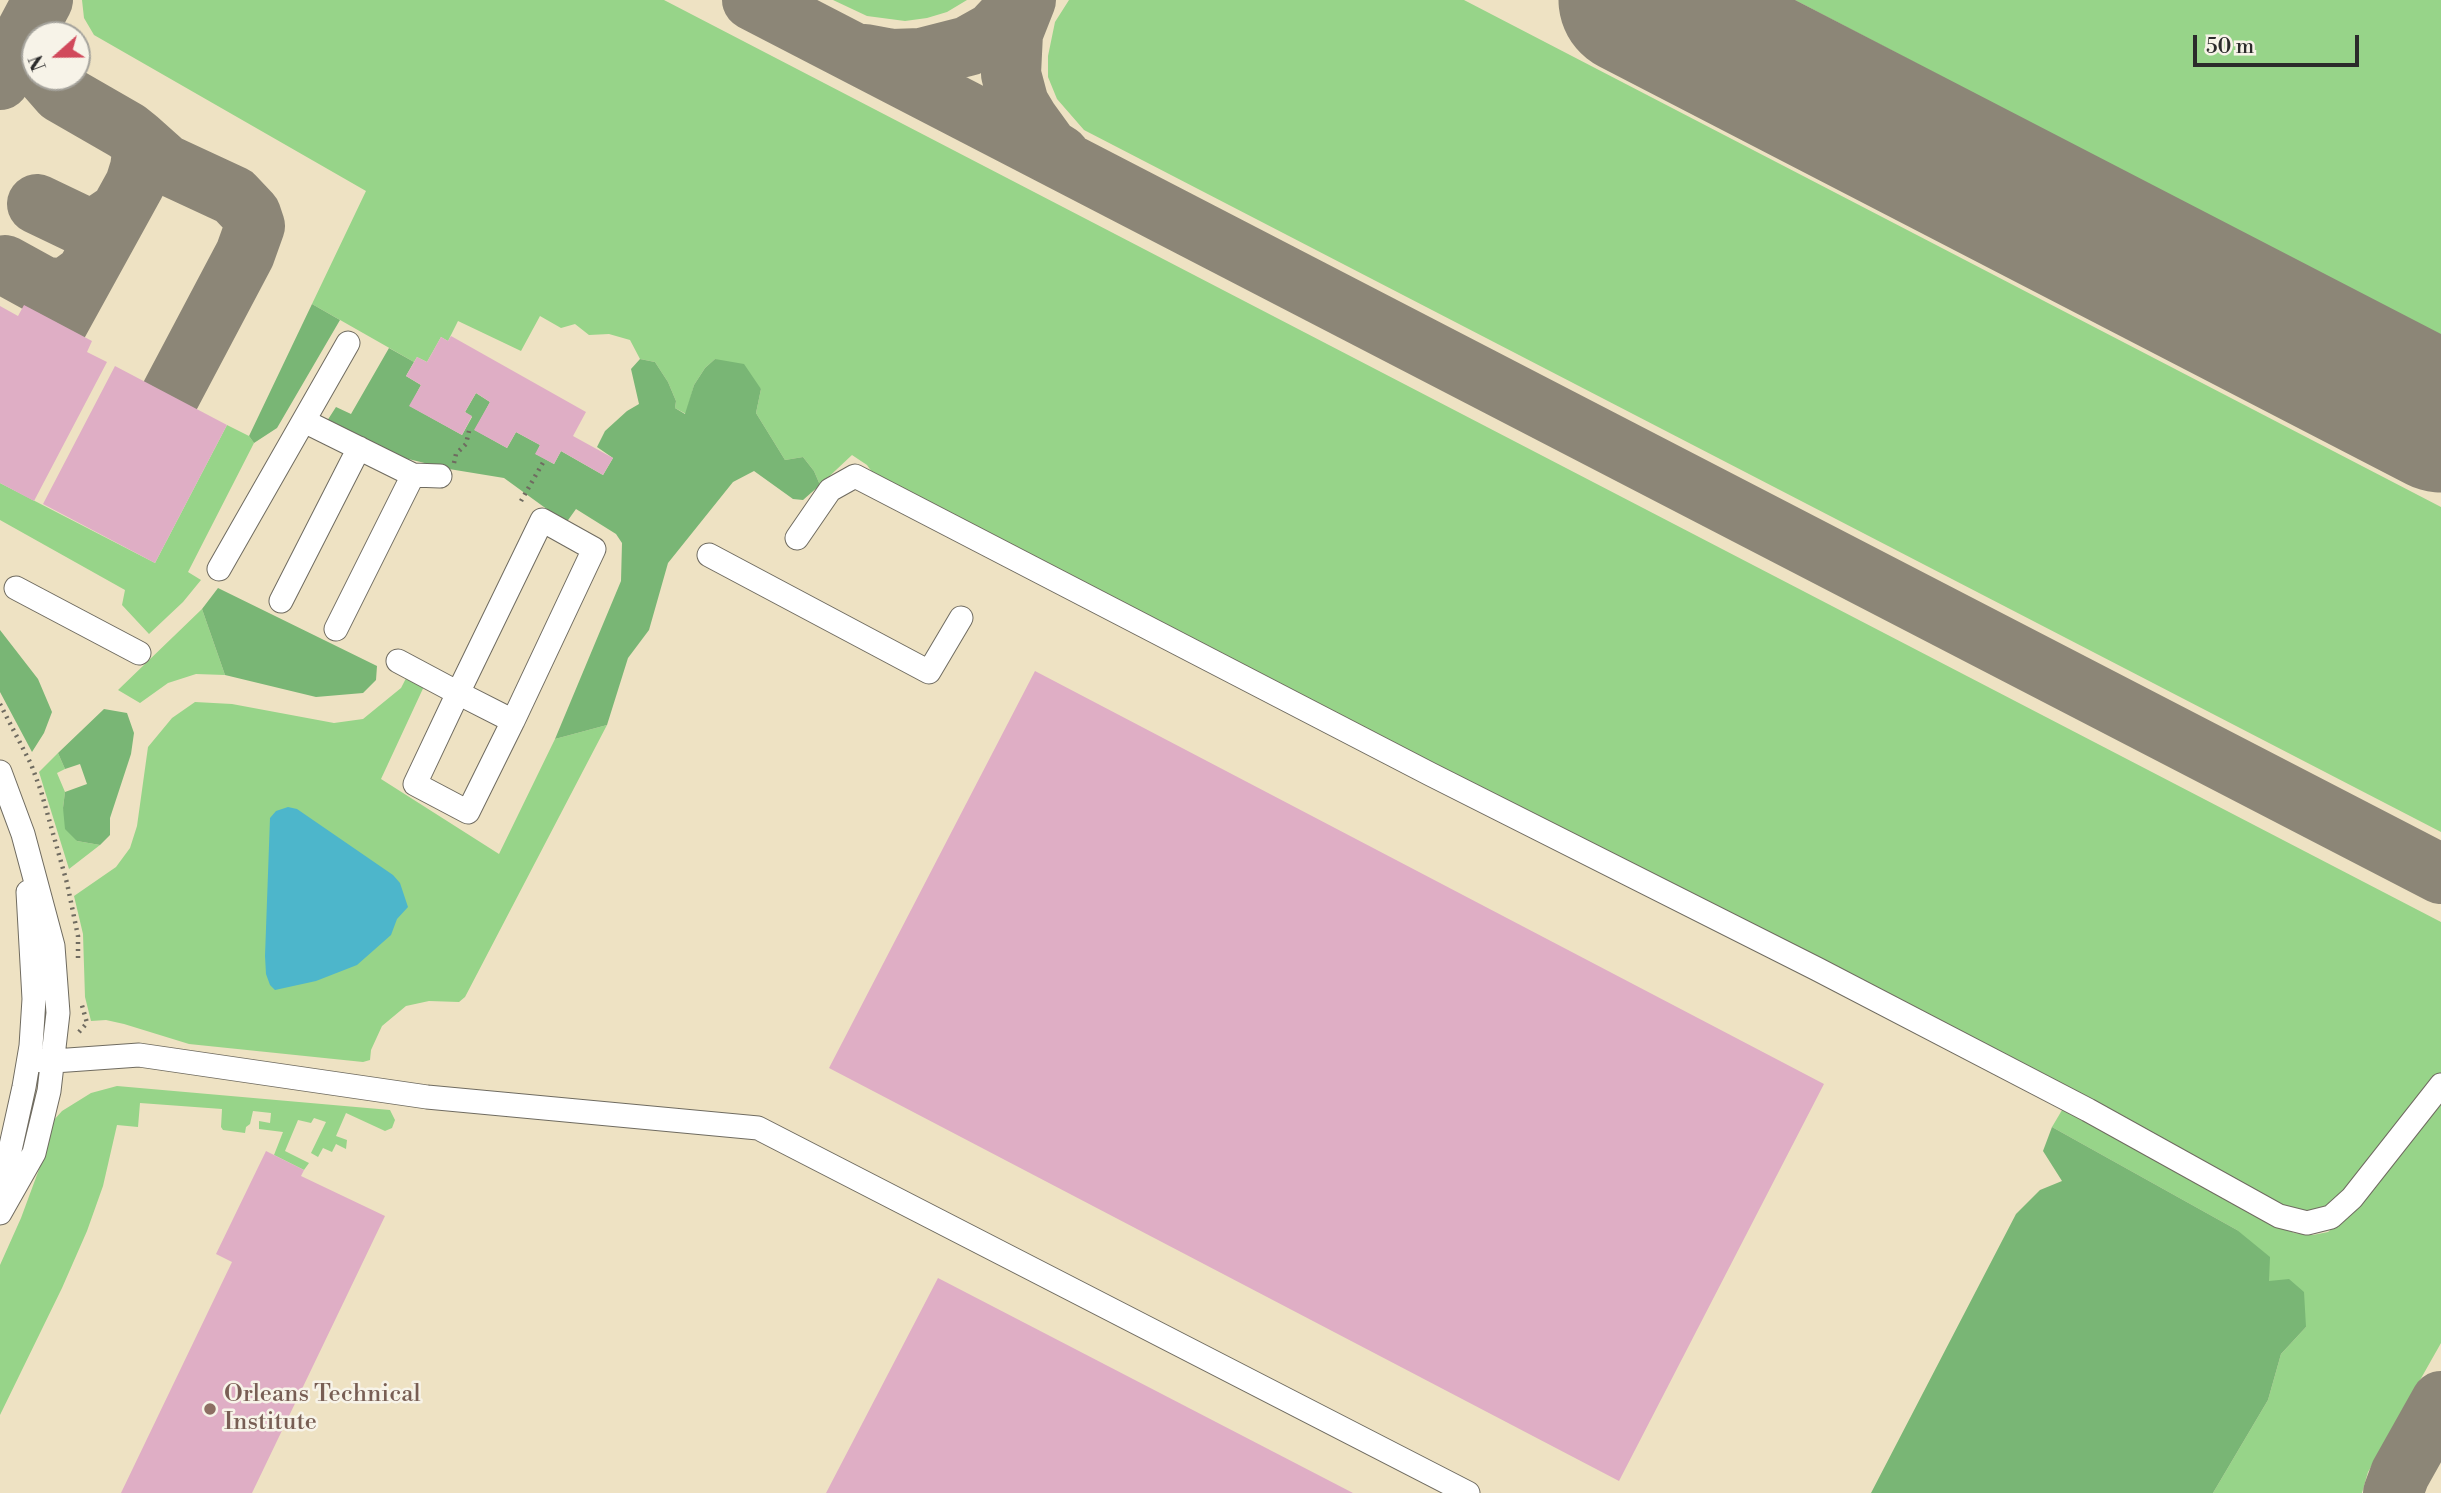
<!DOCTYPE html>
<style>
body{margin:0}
#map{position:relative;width:2441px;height:1493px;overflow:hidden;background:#eee2c3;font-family:"Libre Bodoni",serif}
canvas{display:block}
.north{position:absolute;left:21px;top:21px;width:70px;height:70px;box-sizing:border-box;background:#f7f3e8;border:2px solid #a5a39c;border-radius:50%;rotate:249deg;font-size:19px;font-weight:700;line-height:28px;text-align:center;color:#2b2b2b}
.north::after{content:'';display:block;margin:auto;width:24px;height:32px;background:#d1495b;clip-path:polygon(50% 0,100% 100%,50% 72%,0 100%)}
.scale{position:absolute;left:2193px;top:35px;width:166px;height:32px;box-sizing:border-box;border:4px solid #2b2b2b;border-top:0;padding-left:9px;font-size:21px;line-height:24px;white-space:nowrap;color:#2b2b2b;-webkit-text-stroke:5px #f7f3e8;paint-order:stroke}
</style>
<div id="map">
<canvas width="2441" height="1493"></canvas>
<div class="north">N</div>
<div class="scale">50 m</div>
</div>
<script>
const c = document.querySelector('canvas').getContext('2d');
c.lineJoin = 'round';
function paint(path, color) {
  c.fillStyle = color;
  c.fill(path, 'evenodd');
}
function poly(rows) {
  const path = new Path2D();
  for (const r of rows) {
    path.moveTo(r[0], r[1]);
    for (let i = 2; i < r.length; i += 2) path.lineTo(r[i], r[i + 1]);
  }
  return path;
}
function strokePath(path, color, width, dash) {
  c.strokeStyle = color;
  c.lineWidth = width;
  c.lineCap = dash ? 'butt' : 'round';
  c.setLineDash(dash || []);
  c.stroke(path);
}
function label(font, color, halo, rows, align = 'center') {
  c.font = font + ' "Libre Bodoni",serif';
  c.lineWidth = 5;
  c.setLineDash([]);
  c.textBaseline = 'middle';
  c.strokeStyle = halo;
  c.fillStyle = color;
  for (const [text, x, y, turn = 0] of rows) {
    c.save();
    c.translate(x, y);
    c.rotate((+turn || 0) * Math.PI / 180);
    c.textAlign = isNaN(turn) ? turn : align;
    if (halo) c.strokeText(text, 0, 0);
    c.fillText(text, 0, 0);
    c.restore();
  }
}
paint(poly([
 [82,0,664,0,2441,922,2441,1074,2353,1187,2323,1212,2286,1211,872,472,867,465,852,455,820,485,814,471,803,457,785,460,756,413,761,389,715,359,705,368,694,385,686,414,675,408,676,401,668,382,655,362,640,359,630,340,609,334,589,335,575,324,561,328,540,316,521,351,458,321,448,341,441,337,427,362,417,357,414,362,312,304,366,191,94,35,84,18],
 [833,0,967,0,947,12,927,18,905,21,867,16],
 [1069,0,1464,0,2441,507,2441,832,1084,130,1057,99,1048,77,1048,56,1055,22],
 [1795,0,2441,0,2441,336,2113,166],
 [227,425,249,436,254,443,188,572,201,580,183,602,149,634,122,605,125,590,0,520,0,483,155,563],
 [202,609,225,675,196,674,168,683,140,703,118,690],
 [416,659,433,667,381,779,499,854,555,739,607,725,465,997,459,1002,429,1001,406,1006,382,1026,371,1050,370,1060,363,1062,189,1044,124,1024,106,1020,91,1021,85,997,83,934,74,896,116,867,130,848,137,826,148,747,172,718,195,702,232,704,334,723,363,719,401,688],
 [58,753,65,769,57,773,65,792,63,808,77,841,100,845,69,869,39,772],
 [117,1086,390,1110,395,1120,392,1128,385,1131,346,1113,336,1136,347,1140,346,1149,336,1144,332,1152,323,1148,318,1157,311,1153,326,1122,314,1118,311,1123,298,1120,285,1151,309,1163,304,1170,274,1155,283,1132,259,1129,259,1121,270,1123,271,1113,253,1111,250,1124,246,1127,245,1133,223,1130,221,1127,222,1109,140,1103,138,1127,117,1125,103,1186,87,1231,62,1288,0,1415,0,1265,21,1218,41,1164,53,1121,62,1111,91,1093],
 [2441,1094,2441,1343,2368,1472,2362,1493,2213,1493,2268,1400,2281,1354,2306,1327,2269,1281,2237,1230,2052,1127,2065,1105,2294,1233,2313,1235,2328,1232,2344,1219]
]), '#97d489');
paint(poly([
 [312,304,340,320,277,428,254,443,249,436],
 [389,348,414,362,406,376,421,385,410,406,462,435,472,417,465,412,476,393,490,402,475,430,507,448,516,432,540,445,536,454,554,464,561,451,603,475,613,458,597,447,605,431,627,411,639,404,631,369,640,359,655,362,668,382,676,401,675,408,685,414,694,385,705,368,715,359,744,364,761,389,756,413,785,460,803,457,814,471,820,485,803,500,793,499,754,471,733,482,668,563,649,630,628,658,607,725,555,739,621,581,622,543,616,534,576,509,566,523,504,478,449,469,388,454,327,421,336,407,351,414],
 [218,588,377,666,376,680,363,693,316,697,225,675,202,609],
 [0,630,38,679,52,712,44,733,32,752,0,692],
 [104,709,127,713,134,733,131,754,110,818,110,835,100,845,77,841,65,829,63,808,65,792,87,784,80,764,65,769,58,753],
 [2052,1127,2237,1230,2270,1257,2269,1281,2289,1279,2304,1292,2306,1327,2281,1354,2268,1400,2213,1493,1871,1493,2016,1214,2040,1190,2062,1181,2043,1151]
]), '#79b675');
paint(poly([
 [288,807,297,809,393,875,400,883,408,907,397,919,391,935,357,965,316,981,275,990,270,985,266,974,265,956,270,818,276,811]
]), '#4db6cb');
strokePath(poly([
 [752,0,2441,874],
 [1026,0,1013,33,1011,74,1019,104,1028,119,1049,148,1060,155],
 [865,54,892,59,921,58,968,46,993,32,1023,0],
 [47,77,61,93,127,131,137,139,142,153,140,168,135,184,59,322],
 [0,80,43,0],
 [137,139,165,164,234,196,251,214,255,226,245,254,171,394],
 [37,204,83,226,97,227,119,212],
 [5,265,45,287,58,288,67,287,85,274],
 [2393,1493,2400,1474,2441,1401]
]), '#8c8677', 60);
strokePath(poly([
 [1633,0,2441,418]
]), '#8c8677', 149);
paint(poly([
 [24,305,92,341,87,352,107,362,34,501,0,483,0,306,18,316],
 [451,336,586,412,573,436,613,458,603,475,561,451,554,464,535,454,540,445,516,432,507,448,474,430,490,402,476,393,465,412,472,416,462,435,409,406,421,385,406,376,417,357,427,362,441,337,448,341],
 [115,366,227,425,155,563,43,504],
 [1035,671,1824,1084,1619,1481,829,1068],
 [266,1151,304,1170,301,1176,385,1216,252,1493,121,1493,232,1262,216,1254],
 [938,1278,1353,1493,826,1493]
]), '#dfaec5');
const minor = poly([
 [304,421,413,475,440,476],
 [797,538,830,490,855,476,1430,774,1817,969,2088,1110,2279,1216,2307,1223,2331,1217,2352,1198,2441,1085],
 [709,555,929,672,961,618],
 [219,569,348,343],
 [16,588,139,653],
 [281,601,359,448],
 [336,629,413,475],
 [398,661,458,693,513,721,594,549,542,520,458,693,415,784,468,812,513,721],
 [0,772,23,834,53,946,58,1013,49,1091,34,1153,0,1213],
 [29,1060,54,1061,139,1055,427,1097,758,1128,1468,1493],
 [0,1180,10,1150,24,1087,31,1046,34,999,28,892]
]);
strokePath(minor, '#6f6b60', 25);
strokePath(poly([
 [454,463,456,454,466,444,469,431],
 [521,501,545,459],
 [0,704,31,764,41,791,67,883,78,936,78,962],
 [79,1032,87,1023,81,1002]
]), '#6f6b60', 4.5, [2, 5]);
strokePath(minor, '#fff', 23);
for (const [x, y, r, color] of [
 [210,1409,7,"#8d6e63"]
]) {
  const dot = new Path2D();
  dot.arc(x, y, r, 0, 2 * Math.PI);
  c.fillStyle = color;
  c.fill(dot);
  strokePath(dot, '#f7f3e8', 2.5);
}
label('24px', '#785e54', '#f7f3e8', [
 ["Orleans Technical",224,1395],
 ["Institute",224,1423]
], 'left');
</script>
